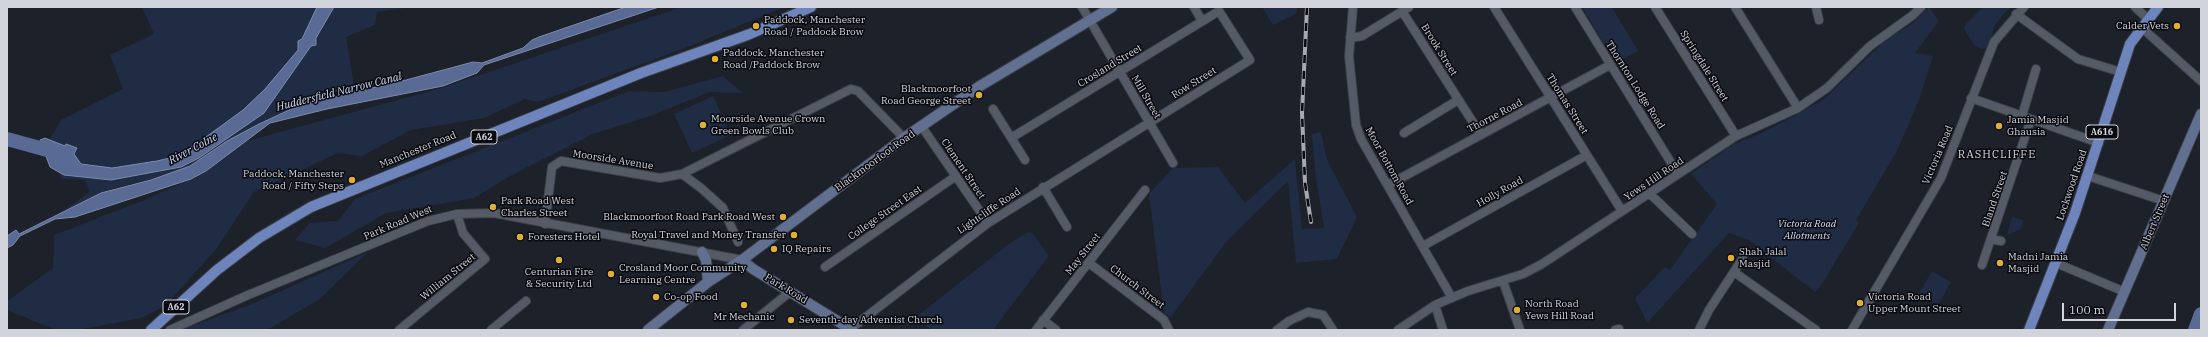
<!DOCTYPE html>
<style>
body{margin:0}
#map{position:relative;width:2208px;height:337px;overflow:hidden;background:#1d212a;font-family:"IBM Plex Serif",serif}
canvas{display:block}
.frame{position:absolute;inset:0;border:8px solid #d1d4da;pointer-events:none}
.scale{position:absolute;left:2062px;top:303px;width:114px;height:18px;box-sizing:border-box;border:2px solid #d1d4da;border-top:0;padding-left:5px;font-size:12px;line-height:14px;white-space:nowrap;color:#d1d4da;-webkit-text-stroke:3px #090a0f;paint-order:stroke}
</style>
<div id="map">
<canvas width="2208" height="337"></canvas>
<div class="frame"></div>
<div class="scale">100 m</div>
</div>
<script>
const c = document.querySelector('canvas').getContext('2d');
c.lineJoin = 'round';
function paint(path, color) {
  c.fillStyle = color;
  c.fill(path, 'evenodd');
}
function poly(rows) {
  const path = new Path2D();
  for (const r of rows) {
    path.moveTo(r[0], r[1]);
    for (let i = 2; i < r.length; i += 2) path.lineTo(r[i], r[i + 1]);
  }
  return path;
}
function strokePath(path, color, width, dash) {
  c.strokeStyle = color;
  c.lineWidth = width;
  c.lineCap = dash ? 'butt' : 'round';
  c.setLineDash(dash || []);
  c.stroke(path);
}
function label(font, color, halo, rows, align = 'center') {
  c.font = font + ' "IBM Plex Serif",serif';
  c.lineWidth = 3;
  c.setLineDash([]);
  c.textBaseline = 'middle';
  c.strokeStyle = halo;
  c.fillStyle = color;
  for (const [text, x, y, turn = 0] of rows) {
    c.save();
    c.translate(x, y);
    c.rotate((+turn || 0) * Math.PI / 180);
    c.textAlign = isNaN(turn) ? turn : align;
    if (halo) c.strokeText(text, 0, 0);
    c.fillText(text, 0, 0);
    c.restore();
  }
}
paint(poly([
 [142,7,412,7,377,12,375,25,346,37,354,85,300,105,259,124,227,142,190,166,151,180,115,188,59,213,90,192,85,180,62,179,47,144,61,120,123,89,110,55,154,34],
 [682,7,785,7,680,50,538,102,525,99,484,118,411,130,362,156,338,153,254,192,217,248,165,306,141,318,78,330,56,330,7,310,7,301,53,268,54,235,142,201,191,179,206,171,243,142,438,89],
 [1262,7,1297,7,1297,13,1273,25],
 [1582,7,1612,7,1638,51,1616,63],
 [1929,7,1939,21,1915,53,1933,56,1919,100,1897,151,1856,220,1859,223,1820,287,1815,292,1749,240,1729,233,1647,323,1635,298,1665,267,1670,270,1717,204,1691,174,1734,144,1762,133,1823,100,1886,40,1913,23],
 [1983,7,2012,7,2004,13,1994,27,1992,36,1987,48,1981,49,1974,45,1964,29,1966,24],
 [723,76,743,93,710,92,650,116,593,134,510,176,474,198,386,213,325,248,295,240,310,223,338,221,355,199,629,91,664,92],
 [713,96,731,135,692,153,674,114],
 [1321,132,1327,160,1357,217,1337,259,1296,263,1288,181,1226,242,1171,317,1164,313,1149,194,1173,168,1218,167,1245,203,1295,159,1302,229,1324,228,1316,179,1312,134],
 [2012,217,2023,220,2021,229,2007,235],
 [1029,232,1033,234,1049,256,993,330,932,330,920,322,916,317,1010,243],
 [368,252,320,299,267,330,180,330,252,304],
 [1932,271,1951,282,1938,305,1919,293]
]), '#202b44');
const water = poly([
 [317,7,334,7,316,38,316,45,311,46,264,113,199,158,181,167,111,180,64,175,50,167,40,140,45,138,65,146,66,144,77,148,74,154,81,164,112,168,157,161,170,158,195,145,243,110,265,89,298,50,298,41,302,39,317,7],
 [626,7,659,7,484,65,477,73,443,86,327,109,270,123,206,171,191,179,75,217,55,219,20,236,13,245,7,248,7,236,16,230,19,234,101,193,151,180,190,166,227,141,259,124,300,105,406,80,473,62,482,63,523,48,532,40,539,37,626,7]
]);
paint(water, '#596b95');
strokePath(water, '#7d8aaa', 1);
strokePath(poly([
 [7,139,47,150,60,156],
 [2195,330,2201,314]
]), '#596b95', 14);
const street = poly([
 [1082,7,1173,163],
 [1194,7,1202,21],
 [1353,7,1349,56,1356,125,1361,139,1452,298],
 [1494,7,1622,211],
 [1575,7,1678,174],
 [1655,7,1736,136],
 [1735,7,1798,108],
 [1816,7,1819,20],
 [2135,7,2148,19],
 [1402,11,1481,135],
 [2016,14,2078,59,2121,72],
 [2141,27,2201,81],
 [1350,38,1362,36,1409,7],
 [1971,98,2099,143],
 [993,109,1025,160],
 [2022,116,2036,69],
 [922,127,988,223],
 [1404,133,1458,100],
 [682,174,701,188,723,208,738,242],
 [2088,176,2164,201],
 [1388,185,1610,65],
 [1043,187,1067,227],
 [1650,194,1692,234],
 [545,224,552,167,561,161,660,178,682,174,851,89,858,91,904,138],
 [1991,239,2001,241],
 [1423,246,1587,155],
 [1089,263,1164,320,1169,330],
 [2056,263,2125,292],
 [1982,265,2031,119],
 [825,267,956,176],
 [1734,272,1816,330],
 [1503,281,1520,330],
 [1435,305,1443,330],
 [1043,320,1056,330],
 [170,330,248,295,428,221,457,214,494,213,742,260],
 [399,330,485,259,463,233,457,214],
 [491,330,526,301],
 [743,330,791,291],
 [849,330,988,223,1250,60,1219,11,1011,138],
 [1036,330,1145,190],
 [1277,330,1289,321,1308,312,1323,315,1333,330],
 [1398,330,1435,305,1468,291,1523,274,1542,264,1736,136,1798,108,1827,88,1870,46,1913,15,1921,7],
 [1615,330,1619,329],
 [1699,330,1709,310,1743,258],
 [1852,330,1941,178,1994,42,2024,7]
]);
const secondary = poly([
 [702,252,706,260,708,282],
 [742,260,753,269,852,330],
 [648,330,708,282,742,260,904,138,980,86,1112,7],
 [2108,330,2201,114]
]);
const primary = poly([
 [151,330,217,270,259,238,311,207,641,73,750,34,811,7],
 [2029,330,2075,213,2130,44,2158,7]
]);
strokePath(street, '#3c3f47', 10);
strokePath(secondary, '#3c3f47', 12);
strokePath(primary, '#3c3f47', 12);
strokePath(street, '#555b66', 8);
strokePath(secondary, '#617091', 10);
strokePath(primary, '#6d85bc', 10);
const rail = poly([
 [1307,7,1302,113,1305,183,1311,222]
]);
strokePath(rail, '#a6a9b0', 4);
strokePath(rail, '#090a0f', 2.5, [8]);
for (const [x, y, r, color] of [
 [756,26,4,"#e0b034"],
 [2177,26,4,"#e0b034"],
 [715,59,4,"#e0b034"],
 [979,95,4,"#e0b034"],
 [703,125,4,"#e0b034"],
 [1999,126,4,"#e0b034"],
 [352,180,4,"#e0b034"],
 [493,207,4,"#e0b034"],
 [783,217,4,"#e0b034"],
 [794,235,4,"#e0b034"],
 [520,237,4,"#e0b034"],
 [774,249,4,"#e0b034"],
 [1731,258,4,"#e0b034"],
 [559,260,4,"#e0b034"],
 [2000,263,4,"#e0b034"],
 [611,274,4,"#e0b034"],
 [656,297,4,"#e0b034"],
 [1860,303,4,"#e0b034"],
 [744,305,4,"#e0b034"],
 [1517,310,4,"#e0b034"],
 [791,320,4,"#e0b034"]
]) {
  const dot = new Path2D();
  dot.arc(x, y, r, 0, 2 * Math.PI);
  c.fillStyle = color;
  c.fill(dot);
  strokePath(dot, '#090a0f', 1.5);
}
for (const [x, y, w] of [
 [2102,132,32],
 [484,137,26],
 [176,307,26]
]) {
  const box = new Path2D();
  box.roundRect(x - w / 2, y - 7, w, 14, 3);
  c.fillStyle = '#090a0f';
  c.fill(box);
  strokePath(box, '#d1d4da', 1);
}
label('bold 9px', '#d1d4da', null, [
 ["A616",2102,132],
 ["A62",484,137],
 ["A62",176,307]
]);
label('10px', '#d1d4da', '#090a0f', [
 ["Paddock, Manchester",764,20],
 ["Road / Paddock Brow",764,32],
 ["Calder Vets",2169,26,"right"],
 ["Paddock, Manchester",723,53],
 ["Road /Paddock Brow",723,65],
 ["Blackmoorfoot",971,89,"right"],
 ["Road George Street",971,101,"right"],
 ["Moorside Avenue Crown",711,119],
 ["Green Bowls Club",711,131],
 ["Jamia Masjid",2007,120],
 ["Ghausia",2007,132],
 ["Paddock, Manchester",344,174,"right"],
 ["Road / Fifty Steps",344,186,"right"],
 ["Park Road West",501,201],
 ["Charles Street",501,213],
 ["Blackmoorfoot Road Park Road West",775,217,"right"],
 ["Royal Travel and Money Transfer",786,235,"right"],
 ["Foresters Hotel",528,237],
 ["IQ Repairs",782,249],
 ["Shah Jalal",1739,252],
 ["Masjid",1739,264],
 ["Madni Jamia",2008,257],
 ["Masjid",2008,269],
 ["Crosland Moor Community",619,268],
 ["Learning Centre",619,280],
 ["Centurian Fire",559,272,"center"],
 ["& Security Ltd",559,284,"center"],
 ["Co-op Food",664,297],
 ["Victoria Road",1868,297],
 ["Upper Mount Street",1868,309],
 ["North Road",1525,304],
 ["Yews Hill Road",1525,316],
 ["Mr Mechanic",744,317,"center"],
 ["Seventh-day Adventist Church",799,320]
], 'left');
label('10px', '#d1d4da', '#090a0f', [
 ["Brook Street",1439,50,58],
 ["Crosland Street",1110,66,-31],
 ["Springdale Street",1704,66,58],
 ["Row Street",1194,83,-32],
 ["Thornton Lodge Road",1635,85,58],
 ["Mill Street",1146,97,60],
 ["Thomas Street",1567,104,58],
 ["Thorne Road",1495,116,-28],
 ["Manchester Road",418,150,-22],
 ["Victoria Road",1938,155,-67],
 ["Moorside Avenue",613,160,9],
 ["Blackmoorfoot Road",875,161,-36],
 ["Moor Bottom Road",1389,166,61],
 ["Clement Street",963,169,56],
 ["Yews Hill Road",1654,179,-34],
 ["Lockwood Road",2072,185,-71],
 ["Holly Road",1500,192,-29],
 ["Bland Street",1995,199,-71],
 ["Lightcliffe Road",989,211,-34],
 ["College Street East",885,213,-35],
 ["Albert Street",2155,222,-67],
 ["Park Road West",398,223,-23],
 ["May Street",1083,254,-52],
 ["William Street",448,277,-39],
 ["Church Street",1137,287,37],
 ["Park Road",786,289,31]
]);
label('italic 10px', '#d3dffa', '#090a0f', [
 ["Victoria Road",1807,224],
 ["Allotments",1807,236]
]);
label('italic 11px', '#d2dffa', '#090a0f', [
 ["Huddersfield Narrow Canal",339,92,-14],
 ["River Colne",193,149,-28]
]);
c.letterSpacing = '1px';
label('11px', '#d1d4da', '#090a0f', [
 ["RASHCLIFFE",1997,155]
]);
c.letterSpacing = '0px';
</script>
